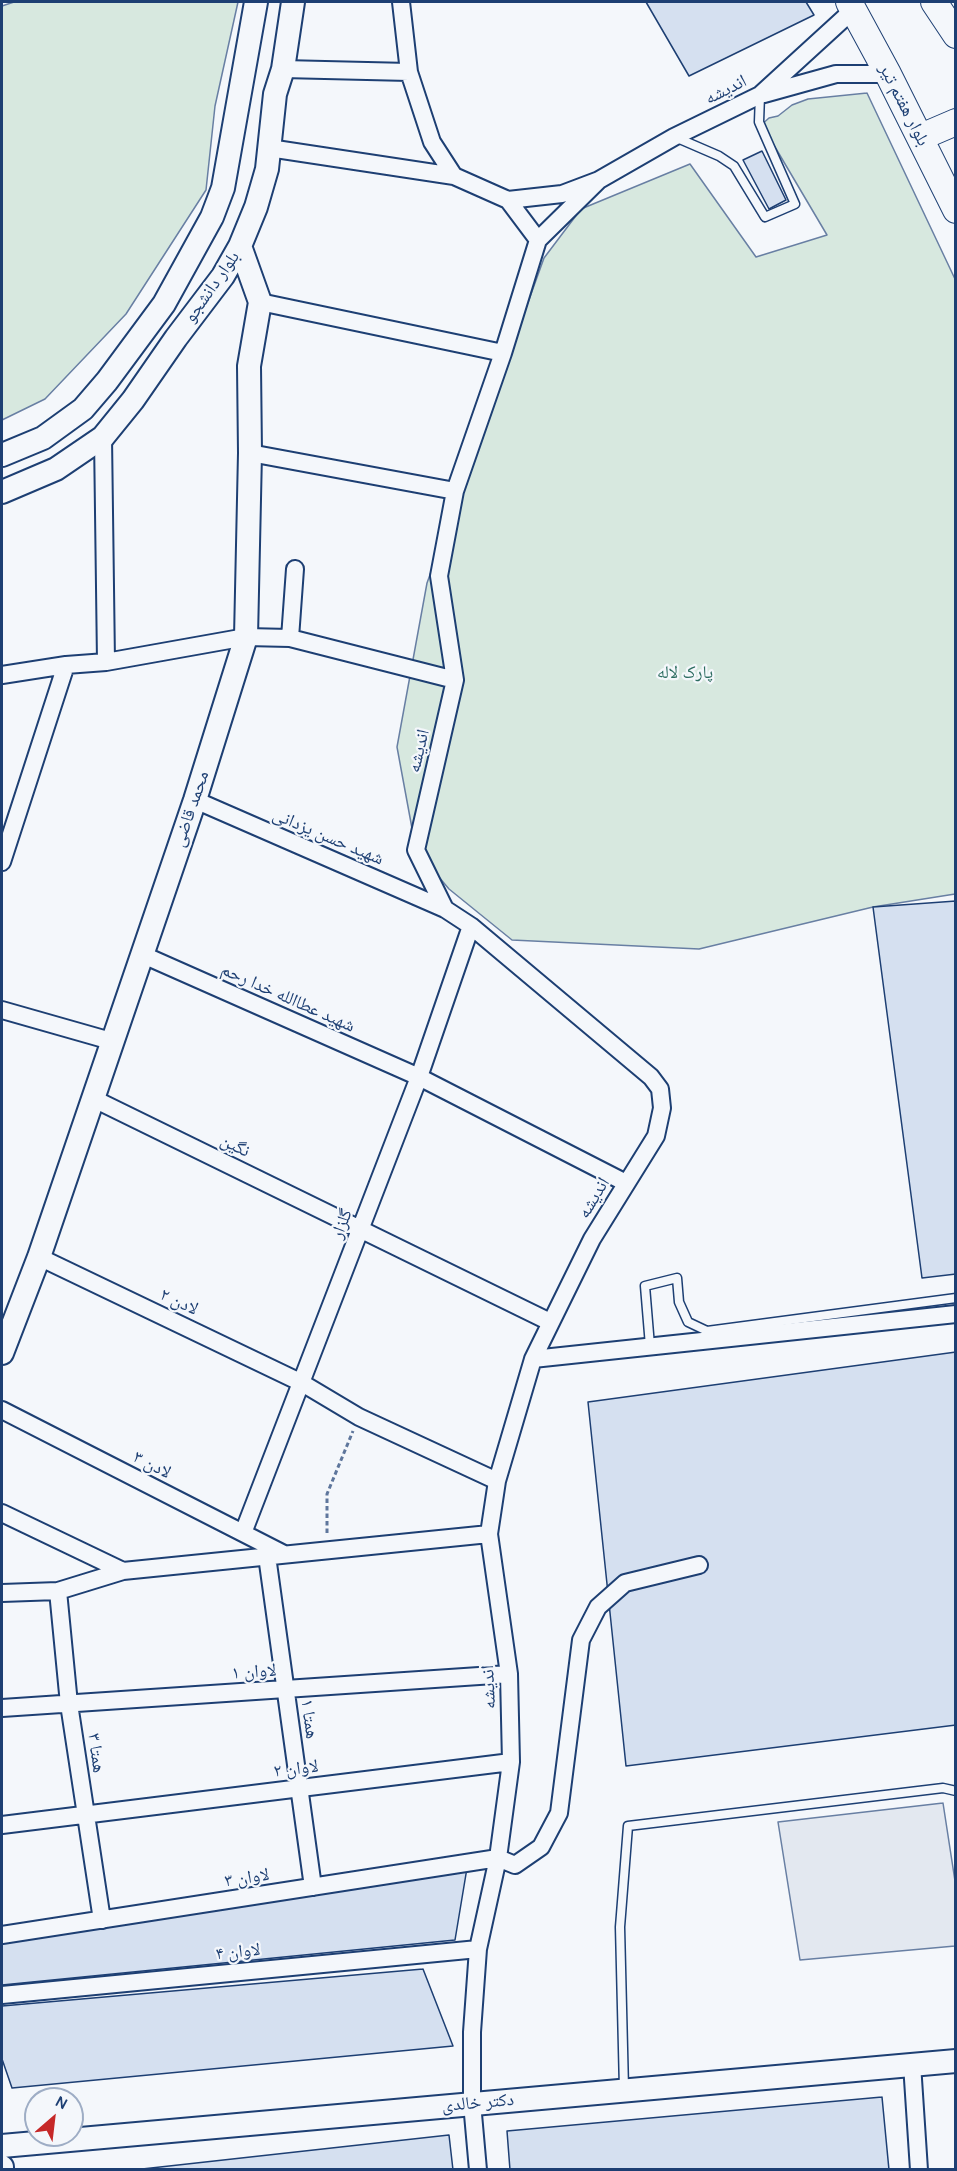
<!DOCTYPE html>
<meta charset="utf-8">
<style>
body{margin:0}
#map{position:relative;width:957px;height:2171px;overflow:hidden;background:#f4f7fb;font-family:Karla,sans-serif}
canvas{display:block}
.frame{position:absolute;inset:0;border:3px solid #1d3f73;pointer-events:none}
.north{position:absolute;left:24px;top:2087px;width:60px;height:60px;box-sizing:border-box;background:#f4f7fb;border:2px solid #9eadc5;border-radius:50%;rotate:28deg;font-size:16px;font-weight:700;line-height:24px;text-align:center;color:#1d3f73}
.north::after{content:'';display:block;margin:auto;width:21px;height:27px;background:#c62828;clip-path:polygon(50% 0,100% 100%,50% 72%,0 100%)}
</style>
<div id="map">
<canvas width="957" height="2171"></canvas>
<div class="frame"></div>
<div class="north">N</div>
</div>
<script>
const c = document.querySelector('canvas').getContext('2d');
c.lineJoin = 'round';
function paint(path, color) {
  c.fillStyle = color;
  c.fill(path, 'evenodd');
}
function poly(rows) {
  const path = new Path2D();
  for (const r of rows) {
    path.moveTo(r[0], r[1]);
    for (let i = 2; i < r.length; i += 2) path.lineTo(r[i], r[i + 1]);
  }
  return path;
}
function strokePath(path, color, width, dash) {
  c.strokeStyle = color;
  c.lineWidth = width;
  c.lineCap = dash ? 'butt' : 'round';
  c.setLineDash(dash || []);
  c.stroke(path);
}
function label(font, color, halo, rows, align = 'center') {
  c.font = font + ' Karla,"Noto Naskh Arabic",sans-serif';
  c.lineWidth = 4.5;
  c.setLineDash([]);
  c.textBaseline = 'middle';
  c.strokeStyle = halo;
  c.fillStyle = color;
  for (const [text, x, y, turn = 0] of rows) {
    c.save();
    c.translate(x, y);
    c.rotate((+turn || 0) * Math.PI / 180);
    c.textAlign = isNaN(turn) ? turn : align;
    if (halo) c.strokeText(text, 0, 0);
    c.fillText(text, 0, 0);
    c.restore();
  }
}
const green = poly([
 [14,2,238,2,215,106,206,190,126,314,45,399,2,420,2,6,14,2],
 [867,93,955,279,955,894,873,907,699,949,512,940,449,889,416,850,397,747,427,583,544,258,581,209,690,164,756,257,827,235,775,147,760,126,769,118,778,116,792,105,808,99,867,93]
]);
paint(green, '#d7e8df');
strokePath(green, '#687fa3', 1.5);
const parking = poly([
 [943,1803,955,1881,955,1946,800,1960,778,1822,943,1803]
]);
paint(parking, '#e3e8f0');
strokePath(parking, '#687fa3', 1.5);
const building = poly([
 [646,2,806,2,814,15,689,76,646,2],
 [762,151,786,200,769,209,743,160,762,151],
 [956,901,956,1274,922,1278,873,907,956,901],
 [956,1352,956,1725,626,1766,588,1402,956,1352],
 [467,1868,455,1940,2,1985,2,1942,467,1868],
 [423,1969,453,2046,12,2088,2,2059,2,2006,423,1969],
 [882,2097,889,2170,510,2170,507,2131,882,2097],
 [449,2135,453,2170,133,2170,449,2135]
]);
paint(building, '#d5e0f0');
strokePath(building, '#1d3f73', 1.5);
const lane = poly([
 [675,137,719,156,734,166,765,217,795,204,759,122,760,95],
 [650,1346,645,1286,677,1278,679,1302,688,1322,707,1331,956,1298],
 [624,2089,620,1927,628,1826,943,1788,956,1791]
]);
const street = poly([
 [401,2,409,72,432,142,454,176,508,200],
 [283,69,409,72],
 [764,94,836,74,888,74],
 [269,148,454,176],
 [599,180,674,137,760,95,853,10],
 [599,180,538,240,508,200,562,194,599,180],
 [260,302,503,353],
 [103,437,106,662],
 [250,453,455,491],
 [290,638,295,569],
 [2,675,66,665,106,662,246,637,290,638,455,680],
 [195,800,445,909],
 [2,862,66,665],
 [141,954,419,1077,626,1183],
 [2,1010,111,1041],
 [92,1098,550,1322],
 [39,1257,302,1383,359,1417,497,1481],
 [533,1359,956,1314],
 [2,1410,284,1554],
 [2,1513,123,1571],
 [243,1533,419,1077,471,926],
 [267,1556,313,1887],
 [58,1591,69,1704,102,1920],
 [2,1593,58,1591,123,1571,489,1534],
 [2,1708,509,1674],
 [2,1825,511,1762],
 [2,1935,498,1858,515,1865,541,1847,559,1813,581,1640,598,1607,625,1583,699,1565],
 [2,1995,478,1949],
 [912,2064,919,2170],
 [478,2170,472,2103,472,2032,478,1949,498,1858,511,1762,509,1674,489,1534,497,1481,533,1359,592,1239,656,1136,662,1108,660,1089,651,1077,471,926,445,909,416,850,455,680,439,576,455,491,503,353,538,240]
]);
const secondary = poly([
 [2,455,43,438,83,409,107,381,164,304,212,217,223,188,256,2],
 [2,492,56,469,103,437,133,400,176,338,223,276,240,246,256,207,267,169,275,94,283,69,293,2],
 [2,1353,39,1257,195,800,246,637,250,453,249,366,260,302,240,246],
 [2,2146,956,2061],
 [2,2167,2,2170]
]);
const primary = poly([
 [849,2,888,74,956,210],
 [934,2,956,35],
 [921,137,956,122]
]);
strokePath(lane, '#1d3f73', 11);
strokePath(street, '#1d3f73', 20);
strokePath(secondary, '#1d3f73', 26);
strokePath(primary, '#1d3f73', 28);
strokePath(poly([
 [327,1533,327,1494,353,1431]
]), '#5e769c', 3, [4.5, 3]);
strokePath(lane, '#f4f7fb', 8);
strokePath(street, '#f4f7fb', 16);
strokePath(secondary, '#f4f7fb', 22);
strokePath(primary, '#f4f7fb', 26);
label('18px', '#1d3f73', '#f4f7fb', [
 ["اندیشه",726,90,-27],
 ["بلوار هفتم تیر",904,105,63],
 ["بلوار دانشجو",212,287,-55],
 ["اندیشه",419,751,-77],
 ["محمد قاضی",191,809,-71],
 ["شهید حسن یزدانی",328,837,23],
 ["شهید عطاالله خدا رحم",288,998,24],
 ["نگین",235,1146,26],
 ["اندیشه",594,1198,-59],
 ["گلزار",342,1224,-69],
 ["لادن ۲",179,1302,25],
 ["لادن ۳",152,1465,27],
 ["لاوان ۱",254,1672,-4],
 ["اندیشه",489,1687,-93],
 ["همتا ۱",309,1719,82],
 ["همتا ۳",96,1753,82],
 ["لاوان ۲",296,1769,-7],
 ["لاوان ۳",247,1878,-9],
 ["لاوان ۴",238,1952,-6],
 ["دکتر خالدی",478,2103,-5]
]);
label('18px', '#2c6c60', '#f4f7fb', [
 ["پارک لاله",685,673]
]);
</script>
